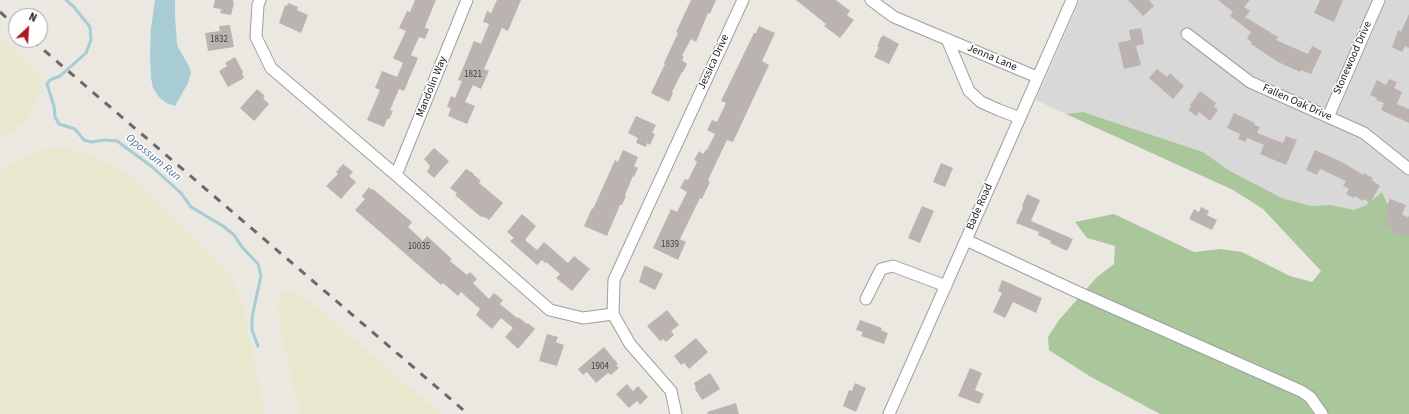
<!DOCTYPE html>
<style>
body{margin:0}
#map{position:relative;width:1409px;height:414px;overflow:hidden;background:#ebe8e2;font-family:"Source Sans 3",sans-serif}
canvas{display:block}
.north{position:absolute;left:8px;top:8px;width:40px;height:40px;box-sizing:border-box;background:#fff;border:1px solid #a4a4a4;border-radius:50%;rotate:25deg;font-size:11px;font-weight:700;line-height:16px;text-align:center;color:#1b1b1b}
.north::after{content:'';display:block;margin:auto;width:14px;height:18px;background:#ae1820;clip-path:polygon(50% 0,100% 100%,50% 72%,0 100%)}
</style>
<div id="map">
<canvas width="1409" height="414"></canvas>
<div class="north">N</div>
</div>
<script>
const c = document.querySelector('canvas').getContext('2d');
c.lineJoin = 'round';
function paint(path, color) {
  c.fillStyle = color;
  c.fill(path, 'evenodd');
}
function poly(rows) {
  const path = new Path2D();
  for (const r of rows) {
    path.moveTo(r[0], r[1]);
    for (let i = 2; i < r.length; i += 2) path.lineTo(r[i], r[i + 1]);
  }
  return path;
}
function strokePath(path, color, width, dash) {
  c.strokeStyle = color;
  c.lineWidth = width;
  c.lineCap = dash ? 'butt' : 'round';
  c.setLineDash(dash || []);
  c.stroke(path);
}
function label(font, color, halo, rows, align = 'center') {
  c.font = font + ' "Source Sans 3",sans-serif';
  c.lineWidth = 3;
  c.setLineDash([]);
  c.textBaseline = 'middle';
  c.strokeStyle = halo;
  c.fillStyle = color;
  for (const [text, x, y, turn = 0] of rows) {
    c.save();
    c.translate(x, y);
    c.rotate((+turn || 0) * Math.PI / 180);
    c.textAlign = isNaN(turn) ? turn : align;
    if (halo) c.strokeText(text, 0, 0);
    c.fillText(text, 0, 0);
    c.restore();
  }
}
paint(poly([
 [1080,0,1409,0,1409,216,1396,224,1382,192,1366,205,1354,210,1331,205,1311,206,1282,198,1230,171,1203,152,1083,112,1066,114,1036,100]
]), '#d9d8d8');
paint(poly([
 [0,39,30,64,41,75,41,86,37,101,28,120,12,131,0,136],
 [49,148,71,149,93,156,128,175,198,240,230,274,243,305,265,414,0,414,0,171,28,155],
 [284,291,296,292,319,309,441,414,300,414,280,329,278,304]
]), '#e8e8cf');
paint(poly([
 [1083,112,1203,152,1230,171,1282,198,1311,206,1331,205,1354,210,1366,205,1382,192,1396,223,1409,216,1409,414,1160,414,1091,377,1049,350,1048,337,1059,320,1097,277,1114,264,1115,246,1087,238,1075,222,1114,214,1194,252,1220,249,1242,252,1290,276,1312,282,1321,271,1263,209,1233,190,1066,114]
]), '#aac69b');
paint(poly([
 [155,0,175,0,175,16,177,44,179,49,189,66,191,73,188,83,175,106,166,103,159,97,153,88,151,78,150,53,151,28]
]), '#a7ccd4');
strokePath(poly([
 [66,0,74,7,90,27,91,40,86,53,60,76,50,80,47,84,54,106,55,117,59,124,75,129,84,140,91,142,105,140,117,141,151,166,181,193,191,207,223,226,234,235,242,247,258,264,261,276,252,317,252,330,258,346]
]), '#a7ccd4', 3);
paint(poly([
 [215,0,233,0,233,2,234,3,231,15,220,13,221,9,213,8],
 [415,0,436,0,426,24,425,28,429,29,425,39,419,37,411,55,418,58,404,91,399,89,390,110,393,111,389,119,387,119,384,127,367,120,380,90,375,88,382,71,397,77,403,63,393,58,406,31,399,28,407,11,410,12],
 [497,0,521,0,508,31,502,28,484,69,489,71,481,89,473,85,465,102,475,106,467,124,448,116,451,108,447,107,451,96,455,98,462,81,458,80,474,41,481,44,489,24,483,22,487,11,491,13],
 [691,0,716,0,710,14,708,13,696,42,691,39,682,56,684,57,682,60,687,64,683,72,682,72,672,92,673,93,669,102,651,93,665,64,664,63,678,33,676,32],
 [796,0,836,0,850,11,847,15,854,20,840,38,824,26,826,24],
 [1128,0,1149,0,1154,6,1143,16],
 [1218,0,1250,0,1244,7,1250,11,1245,17,1278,37,1276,40,1308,54,1312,46,1322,51,1311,74,1301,70,1300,72,1278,62,1251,44,1252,42,1247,39,1251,32,1230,16,1233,12],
 [1320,0,1343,0,1334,22,1314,13],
 [288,3,298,7,297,10,308,15,301,33,279,23,285,5,287,6],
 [1409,14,1409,48,1405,46,1402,52,1392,47,1398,30,1401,32],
 [230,25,234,47,208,51,205,33,220,31,219,26],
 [759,26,775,33,762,61,769,65,733,142,727,140,708,180,710,182,702,199,700,198,680,239,686,242,678,260,653,248,671,209,677,212,687,192,680,188,685,179,688,180,697,162,694,160,699,151,703,154,706,150,707,150,715,134,707,130,712,120,717,122,726,103,721,101,754,33,756,33],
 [1141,28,1144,44,1136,46,1141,65,1124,69,1118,43,1131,40,1129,30],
 [883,35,899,44,889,64,874,57,879,47,877,47,881,37,882,37],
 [235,57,243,72,242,73,244,78,228,87,219,71,227,66,225,63],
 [1157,69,1167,77,1170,73,1184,86,1173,99,1149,78],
 [1389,79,1397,82,1394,88,1402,92,1397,104,1409,109,1409,123,1381,110,1384,103,1376,100,1377,98,1370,95,1377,80,1386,85],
 [257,89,265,96,263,98,269,104,254,121,240,108],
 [1200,91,1216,103,1214,107,1218,110,1210,121,1199,112,1196,116,1188,110,1191,106,1190,105],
 [1234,113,1255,123,1254,125,1260,127,1257,133,1283,143,1286,136,1297,140,1286,165,1260,154,1264,145,1247,138,1245,142,1238,139,1240,134,1227,128],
 [636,116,656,125,652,133,655,134,650,145,647,143,646,147,636,143,638,138,628,133],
 [434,148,449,161,434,178,427,172,430,166,424,159],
 [623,150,638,157,634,166,638,168,634,177,633,176,625,195,626,196,622,205,620,205,607,236,584,226,592,208,593,209,615,160,618,162],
 [1315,150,1344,163,1363,175,1364,173,1373,178,1372,180,1380,186,1370,203,1364,199,1363,201,1355,196,1354,198,1346,194,1349,189,1343,186,1346,181,1320,169,1317,175,1306,170],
 [941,163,953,168,945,187,933,182],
 [343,164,353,172,349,176,356,182,341,199,326,186,338,174,336,172],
 [466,169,473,173,473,174,481,181,479,183,503,203,489,220,485,217,484,218,482,216,481,217,455,195,457,193,450,188],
 [369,187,372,190,373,189,412,222,408,227,423,241,427,236,452,259,450,261,467,275,470,272,477,279,473,283,489,299,494,293,503,300,500,304,517,318,518,317,527,324,528,323,535,329,518,349,505,337,513,328,501,318,492,329,476,315,480,309,461,292,458,296,443,283,441,285,440,284,355,210,365,199,362,196],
 [1027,194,1040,200,1031,221,1073,239,1067,251,1050,243,1051,241,1038,235,1039,232,1016,223,1023,207,1022,206],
 [1390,199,1406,205,1402,214,1409,218,1409,236,1402,233,1401,236,1392,232,1393,229,1383,224,1389,212,1385,211],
 [922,206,934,211,920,243,908,238],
 [1201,207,1209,211,1207,215,1217,220,1212,230,1189,219,1194,209,1199,212],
 [522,214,536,226,525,240,537,250,544,242,568,263,574,256,590,269,572,291,556,278,560,274,546,262,545,263,542,260,537,265,510,241,514,238,507,232],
 [644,266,646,266,663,274,655,290,639,282],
 [1002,280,1042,298,1036,313,1013,302,1005,318,993,312,1002,293,998,291],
 [667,310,679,325,671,331,674,335,666,342,663,339,660,341,647,326],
 [860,320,882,328,881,330,888,333,884,344,861,336,863,332,856,330],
 [547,334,558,337,556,342,564,345,557,366,539,361],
 [696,338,708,352,689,369,684,363,681,365,674,356],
 [604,347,618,364,616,365,619,368,611,375,608,373,596,383,587,372,583,375,578,369],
 [970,368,982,373,975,390,984,394,979,404,958,396],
 [710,373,720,389,702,400,695,389,696,388,694,383],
 [855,383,866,388,856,412,843,406,849,390,852,391],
 [627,384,633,391,638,386,648,397,640,405,637,401,629,408,616,394],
 [736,403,739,414,708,414,707,412]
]), '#bbb3af');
const minor = poly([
 [260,0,258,5,256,37,271,68,396,175,550,310,583,318,613,314],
 [871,0,894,17,1037,77],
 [1187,34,1250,82,1364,133,1409,169],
 [947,39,969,91,981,102,999,110,1020,118],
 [1328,117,1379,0],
 [396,175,467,0],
 [966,240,1073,290,1301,391,1310,397,1322,414],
 [866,299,881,269,893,266,946,286],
 [676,414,671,391,630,344,613,314,614,280,743,0],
 [889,414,1072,0]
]);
strokePath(minor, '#9f9f9f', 13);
strokePath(minor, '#fff', 11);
strokePath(poly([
 [0,12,16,26],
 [32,40,468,414]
]), '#696969', 3, [8, 8]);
label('9px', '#434140', null, [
 ["1832",219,40],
 ["1821",473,75],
 ["1839",670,245],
 ["10035",419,247],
 ["1904",600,367]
]);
label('11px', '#1b1b1b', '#fff', [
 ["Jenna Lane",992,58,23],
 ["Stonewood Drive",1353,58,-66],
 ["Jessica Drive",714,62,-65],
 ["Mandolin Way",432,87,-68],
 ["Fallen Oak Drive",1297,103,24],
 ["Bade Road",980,207,-66]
]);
label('italic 12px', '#517897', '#fff', [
 ["Opossum Run",153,158,39]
]);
</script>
